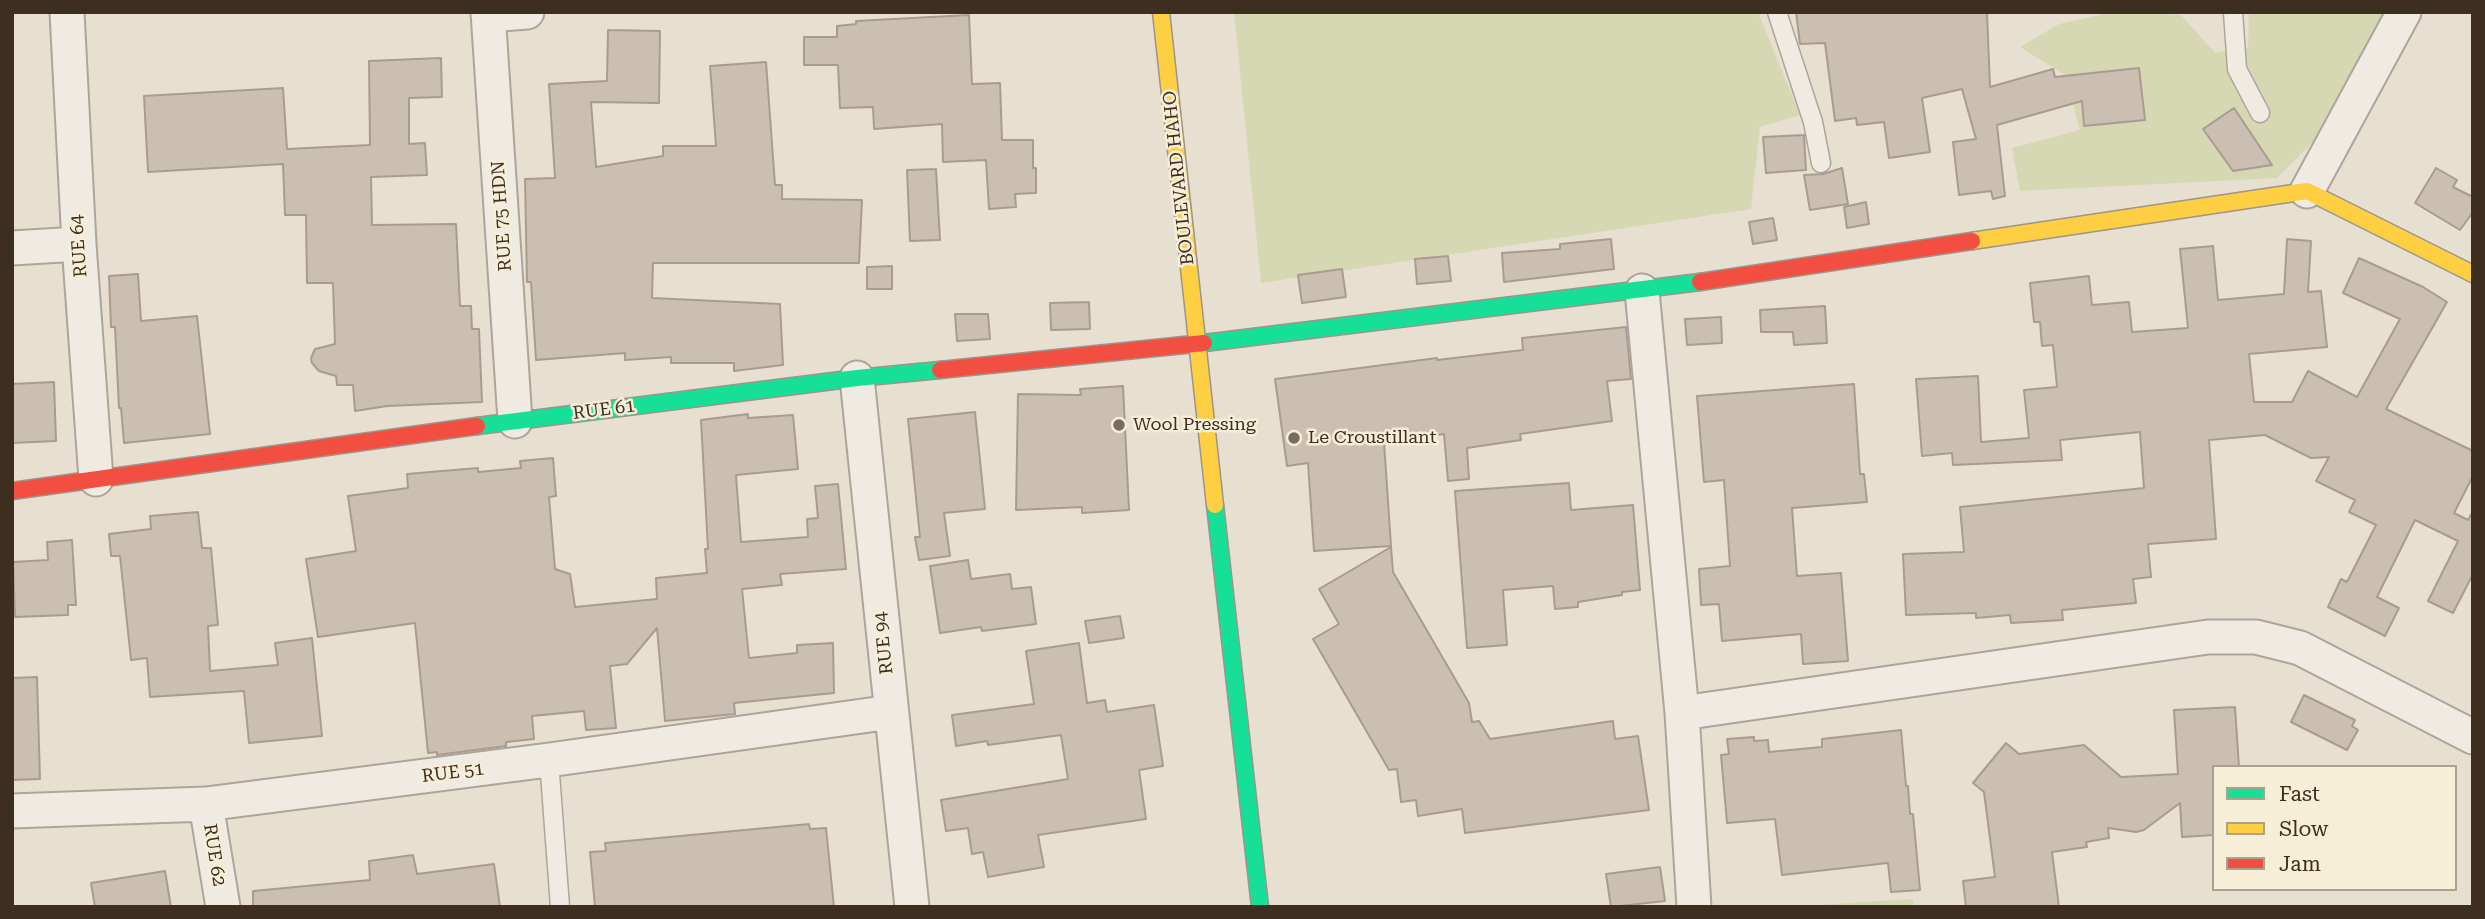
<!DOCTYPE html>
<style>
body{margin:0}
#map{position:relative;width:2485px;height:919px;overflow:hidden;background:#e7e0d1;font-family:"Roboto Serif",serif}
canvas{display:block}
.frame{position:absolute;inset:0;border:14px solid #3d2e20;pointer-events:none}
.legend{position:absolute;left:2212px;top:765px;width:245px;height:126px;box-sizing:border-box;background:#f7eed8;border:2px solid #ada18e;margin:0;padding:9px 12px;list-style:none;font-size:21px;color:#3d2e20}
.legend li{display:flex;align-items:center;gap:14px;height:35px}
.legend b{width:35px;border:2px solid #ada18e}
</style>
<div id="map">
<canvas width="2485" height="919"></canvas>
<div class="frame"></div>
<ul class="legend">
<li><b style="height:9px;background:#16e098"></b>Fast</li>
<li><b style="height:9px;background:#ffcf43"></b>Slow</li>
<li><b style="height:9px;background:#f24e42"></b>Jam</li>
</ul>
</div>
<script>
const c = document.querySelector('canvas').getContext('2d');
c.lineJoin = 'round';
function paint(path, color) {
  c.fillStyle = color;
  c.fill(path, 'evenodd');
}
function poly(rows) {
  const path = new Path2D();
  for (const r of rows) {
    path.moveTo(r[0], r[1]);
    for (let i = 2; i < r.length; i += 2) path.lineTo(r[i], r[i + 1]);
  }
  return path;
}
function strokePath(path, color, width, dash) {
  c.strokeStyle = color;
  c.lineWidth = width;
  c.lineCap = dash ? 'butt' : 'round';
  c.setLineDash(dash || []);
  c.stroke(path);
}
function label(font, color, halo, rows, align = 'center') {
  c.font = font + ' "Roboto Serif",serif';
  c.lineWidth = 5;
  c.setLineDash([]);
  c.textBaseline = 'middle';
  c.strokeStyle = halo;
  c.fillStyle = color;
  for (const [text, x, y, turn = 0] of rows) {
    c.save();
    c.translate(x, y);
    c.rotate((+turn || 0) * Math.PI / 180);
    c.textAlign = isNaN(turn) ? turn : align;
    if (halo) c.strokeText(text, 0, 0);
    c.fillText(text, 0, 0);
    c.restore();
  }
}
paint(poly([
 [1234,12,1758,12,1800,115,1760,127,1751,209,1261,283],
 [2114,12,2181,15,2215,53,2248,48,2249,12,2383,12,2322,133,2277,178,2020,191,2012,148,2080,130,2065,75,2020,47,2059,24],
 [1913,899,1914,907,1788,907]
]), '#d6d7b3');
const building = poly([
 [1796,12,1987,12,1990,87,2053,69,2055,77,2139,68,2145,120,2084,126,2082,101,1997,125,2005,196,1993,199,1991,191,1959,195,1953,142,1976,139,1962,89,1922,98,1930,152,1889,158,1884,122,1857,125,1856,118,1835,121,1825,43,1800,44,1796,12],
 [969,15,972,84,1000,83,1002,140,1033,140,1033,168,1036,168,1036,193,1015,194,1016,207,989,209,986,160,943,162,942,124,874,129,873,107,840,108,838,65,804,65,804,37,837,37,837,26,856,24,856,21,969,15],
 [608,30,660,31,659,103,591,102,596,167,663,156,663,146,716,146,710,66,766,62,775,185,782,185,782,199,862,200,859,263,653,263,652,298,780,304,783,365,734,371,734,363,671,363,671,357,625,360,625,353,536,360,531,282,527,282,525,179,555,178,549,84,607,81,608,30],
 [441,58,442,97,409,98,409,144,425,143,427,175,371,177,372,225,456,224,460,306,471,306,472,329,479,329,482,402,387,406,355,411,353,385,337,385,336,376,319,371,312,363,311,358,315,349,335,344,333,283,307,283,306,215,285,215,283,164,148,172,144,96,283,88,287,149,370,145,369,61,441,58],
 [2234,108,2272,165,2233,171,2203,129,2234,108],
 [1804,135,1806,170,1766,173,1763,137,1804,135],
 [1842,168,1848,204,1810,210,1804,175,1823,174,1842,168],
 [2436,168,2457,180,2453,187,2473,197,2473,212,2460,230,2415,203,2436,168],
 [936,169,940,240,910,241,907,170,936,169],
 [1866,202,1869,224,1847,228,1844,207,1866,202],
 [1773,218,1777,240,1753,244,1749,222,1773,218],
 [1611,239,1614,269,1504,282,1502,253,1560,249,1560,244,1611,239],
 [2287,239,2311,241,2308,292,2321,291,2327,347,2249,354,2254,402,2292,402,2308,371,2357,397,2400,319,2343,293,2359,258,2423,287,2447,302,2386,409,2473,451,2473,476,2454,513,2468,520,2473,511,2473,574,2453,613,2428,601,2458,541,2415,520,2377,597,2399,608,2385,636,2328,607,2341,579,2347,582,2376,525,2349,512,2355,500,2316,481,2329,457,2311,458,2265,435,2209,440,2216,539,2148,544,2151,577,2133,579,2136,603,2062,610,2063,620,2011,623,2010,615,1976,618,1976,613,1906,615,1903,554,1964,552,1960,507,2144,488,2140,432,2060,440,2062,460,1953,465,1952,453,1922,456,1916,379,1978,376,1981,442,2029,438,2024,390,2057,387,2053,345,2042,346,2040,322,2034,322,2030,283,2089,276,2092,305,2129,302,2132,332,2188,328,2180,249,2213,246,2218,300,2284,294,2287,239],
 [1448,256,1451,281,1417,284,1415,259,1448,256],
 [892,266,892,289,867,289,867,267,892,266],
 [1342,269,1346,297,1302,303,1298,275,1342,269],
 [138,274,141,321,197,316,210,434,124,443,121,408,119,408,115,327,111,327,109,276,138,274],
 [1089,302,1090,329,1051,330,1050,303,1089,302],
 [1825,306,1827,343,1794,345,1793,332,1761,332,1760,310,1825,306],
 [955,314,988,314,990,339,957,341,955,314],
 [1721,317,1722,343,1687,345,1685,319,1721,317],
 [1626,327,1631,379,1607,381,1612,421,1520,434,1521,440,1467,448,1469,479,1448,481,1444,434,1384,442,1391,546,1314,551,1308,463,1287,466,1275,379,1437,358,1437,360,1523,350,1522,338,1626,327],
 [54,382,56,441,12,443,12,384,54,382],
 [1854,384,1860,474,1864,474,1867,502,1792,508,1797,576,1841,573,1848,661,1803,664,1801,634,1722,641,1719,604,1701,605,1699,569,1730,566,1724,480,1704,482,1697,396,1854,384],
 [1123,386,1129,510,1082,513,1082,507,1016,510,1018,394,1081,395,1080,389,1123,386],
 [975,412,985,509,944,513,950,556,919,560,915,537,920,537,908,419,975,412],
 [748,414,748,418,793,415,798,469,736,475,741,542,808,537,807,519,818,518,815,486,838,484,846,569,780,574,782,585,742,589,749,658,797,653,797,645,833,643,834,693,734,703,735,714,665,721,657,628,627,664,610,666,616,728,586,730,584,711,532,716,534,739,506,742,506,746,437,755,437,752,428,753,415,623,318,637,306,559,356,551,348,496,408,488,407,474,478,468,478,472,521,468,520,461,553,458,556,496,549,497,555,569,570,574,575,607,657,599,656,578,707,573,705,549,708,549,701,420,748,414],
 [1569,483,1571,510,1633,505,1640,590,1622,592,1622,595,1578,602,1578,607,1555,609,1553,586,1503,590,1507,645,1467,648,1455,491,1569,483],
 [198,512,202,548,211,548,218,625,208,626,210,671,278,665,275,643,312,638,322,736,249,743,244,691,150,697,147,658,131,660,120,556,111,556,109,534,151,529,150,516,198,512],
 [72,540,76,605,68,605,68,615,15,617,13,562,48,560,47,542,72,540],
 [1391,547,1393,572,1469,703,1472,722,1479,721,1490,739,1613,721,1615,739,1638,736,1649,810,1465,833,1462,809,1418,816,1416,800,1401,802,1397,769,1389,770,1313,639,1339,624,1319,589,1391,547],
 [968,560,971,579,1010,574,1012,589,1031,587,1036,624,982,631,981,627,940,633,930,566,968,560],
 [1120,616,1124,638,1089,643,1085,621,1120,616],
 [1079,643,1087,703,1105,700,1107,712,1154,705,1163,766,1139,770,1146,819,1038,835,1044,867,988,877,983,852,972,854,968,828,946,831,941,800,1068,779,1061,735,988,745,987,741,956,746,952,715,1034,704,1026,651,1079,643],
 [37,677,40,779,12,780,12,678,37,677],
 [2304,695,2355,720,2352,726,2358,730,2347,750,2291,722,2304,695],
 [2235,707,2239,767,2214,767,2214,835,2182,837,2180,803,2144,830,2136,832,2108,828,2109,838,2086,842,2087,847,2052,852,2059,907,1966,907,1963,881,1995,877,1984,792,1973,783,2006,743,2019,754,2084,745,2121,777,2178,774,2174,710,2235,707],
 [1901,730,1906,786,1908,786,1910,814,1913,814,1920,890,1891,892,1888,863,1782,875,1775,819,1727,823,1721,755,1729,754,1727,739,1754,737,1754,741,1768,740,1769,752,1822,747,1822,739,1901,730],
 [809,824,810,829,826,828,834,907,595,907,590,852,606,851,605,843,809,824],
 [413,855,417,874,494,864,500,907,253,907,253,891,370,880,369,861,413,855],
 [1660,867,1665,901,1611,907,1606,874,1660,867],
 [165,871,171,907,95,907,91,883,165,871]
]);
paint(building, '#cbbfb2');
strokePath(building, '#a89c90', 2);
const lane = poly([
 [1777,12,1813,122,1821,163],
 [2233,12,2237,69,2260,113],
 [549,760,560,907]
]);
const street = poly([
 [67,12,79,244,96,479],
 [488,12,515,421],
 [488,15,527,12],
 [2307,191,2404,12],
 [12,248,79,244],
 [1642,291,1682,713,1694,907],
 [857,378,912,907],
 [1682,713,2208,637,2256,637,2300,648,2473,737],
 [206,804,223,907],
 [12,811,206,804,549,760,891,712]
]);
const fast = poly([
 [1204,343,1700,282],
 [477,426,857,378,940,370],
 [1215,505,1260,907]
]);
const slow = poly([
 [1161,12,1215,505],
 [1972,241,2307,191,2473,274]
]);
const jam = poly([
 [1700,282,1972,241],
 [940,370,1204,343],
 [12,491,477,426]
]);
strokePath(lane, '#ada599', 21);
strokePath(street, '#ada599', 37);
strokePath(fast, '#9c958a', 19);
strokePath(slow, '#9c958a', 19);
strokePath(jam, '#9c958a', 19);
strokePath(lane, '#efebe3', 18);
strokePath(street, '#efebe3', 33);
strokePath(fast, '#16e098', 16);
strokePath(slow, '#ffcf43', 16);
strokePath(jam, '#f24e42', 16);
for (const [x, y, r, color] of [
 [1119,425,7,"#786c5e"],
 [1294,438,7,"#786c5e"]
]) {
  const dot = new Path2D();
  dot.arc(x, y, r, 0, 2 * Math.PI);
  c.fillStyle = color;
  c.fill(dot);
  strokePath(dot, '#f7eed8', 2.5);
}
label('18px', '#3d2e20', '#f7eed8', [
 ["BOULEVARD HAHO",1179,178,-96],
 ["RUE 75 HDN",502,216,-94],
 ["RUE 64",79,246,-94],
 ["RUE 61",604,410,-7],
 ["RUE 94",884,643,-96],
 ["RUE 51",453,773,-7],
 ["RUE 62",214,855,81]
]);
label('18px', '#3d2e20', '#f7eed8', [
 ["Wool Pressing",1133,425],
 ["Le Croustillant",1308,438]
], 'left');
</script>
